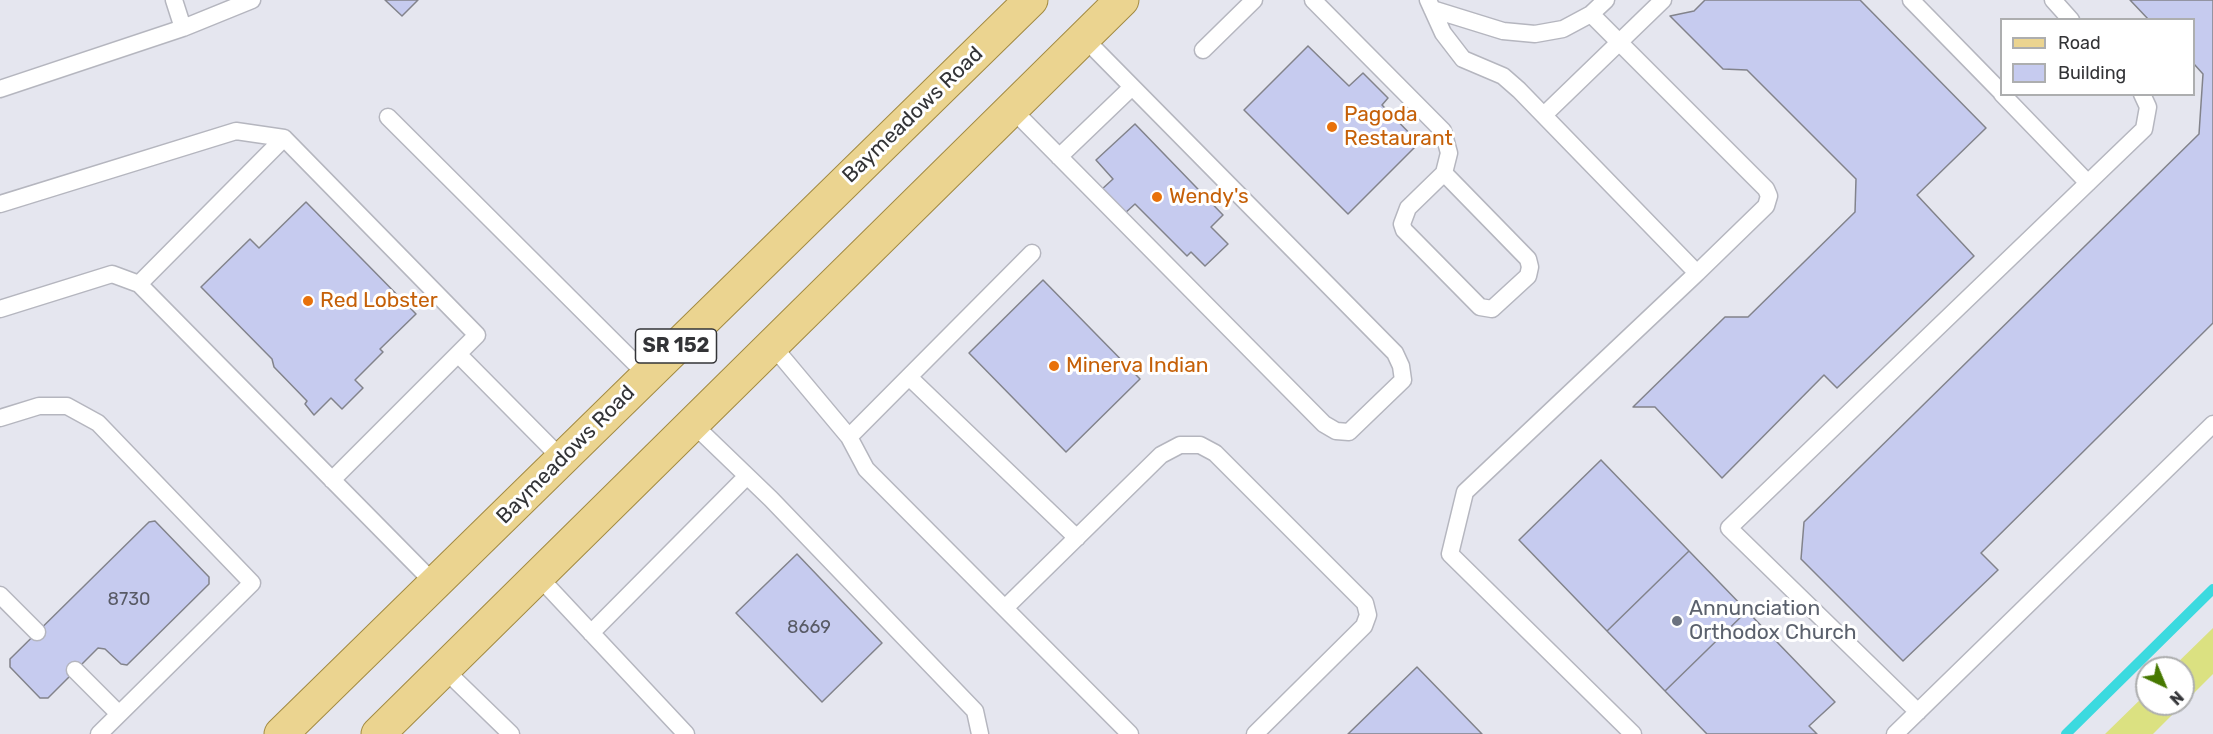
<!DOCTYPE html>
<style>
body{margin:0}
#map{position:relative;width:2213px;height:734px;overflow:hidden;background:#e5e6ef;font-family:Rubik,sans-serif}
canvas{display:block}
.legend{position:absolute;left:2000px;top:18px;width:195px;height:78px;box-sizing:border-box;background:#fff;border:2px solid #adaeaf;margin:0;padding:8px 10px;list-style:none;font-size:18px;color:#333437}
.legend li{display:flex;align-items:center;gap:12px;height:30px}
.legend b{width:30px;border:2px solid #adaeaf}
.north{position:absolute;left:2135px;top:656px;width:60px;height:60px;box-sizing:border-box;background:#fff;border:2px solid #adaeaf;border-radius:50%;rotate:136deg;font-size:16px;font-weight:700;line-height:24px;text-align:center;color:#333437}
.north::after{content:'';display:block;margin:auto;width:21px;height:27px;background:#467800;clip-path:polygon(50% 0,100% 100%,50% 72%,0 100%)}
</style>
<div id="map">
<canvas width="2213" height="734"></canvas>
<ul class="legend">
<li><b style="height:8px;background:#ebd490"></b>Road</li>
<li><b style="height:16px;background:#c6cbef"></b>Building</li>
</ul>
<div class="north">N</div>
</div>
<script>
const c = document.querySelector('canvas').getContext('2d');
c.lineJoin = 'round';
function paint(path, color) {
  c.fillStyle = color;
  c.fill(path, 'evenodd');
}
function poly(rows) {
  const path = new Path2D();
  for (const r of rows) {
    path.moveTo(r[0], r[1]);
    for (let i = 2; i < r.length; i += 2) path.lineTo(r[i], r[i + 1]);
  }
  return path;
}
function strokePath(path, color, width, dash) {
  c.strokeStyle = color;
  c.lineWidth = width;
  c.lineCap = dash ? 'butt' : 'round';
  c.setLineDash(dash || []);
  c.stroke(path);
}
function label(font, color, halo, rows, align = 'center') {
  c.font = font + ' Rubik,sans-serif';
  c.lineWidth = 6;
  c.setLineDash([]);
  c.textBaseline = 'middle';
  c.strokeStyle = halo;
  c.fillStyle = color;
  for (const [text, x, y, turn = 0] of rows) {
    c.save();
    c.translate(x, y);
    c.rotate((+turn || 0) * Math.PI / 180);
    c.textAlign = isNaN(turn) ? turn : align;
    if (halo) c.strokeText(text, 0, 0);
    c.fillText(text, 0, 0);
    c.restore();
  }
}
paint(poly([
 [2213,628,2213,674,2183,704,2183,668,2172,668],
 [2147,693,2147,704,2183,704,2153,734,2105,734]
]), '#dbe181');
strokePath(poly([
 [2066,734,2213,589]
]), '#3bdadf', 10);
const building = poly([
 [385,0,418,0,402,16,385,0],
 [1705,0,1860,0,1986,128,1917,195,1974,256,1837,388,1824,375,1722,478,1655,407,1633,407,1725,317,1748,317,1855,212,1856,179,1747,70,1723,69,1670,16,1694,11,1705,0],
 [2130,0,2213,0,2213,323,1981,553,1998,570,1903,661,1801,559,1804,522,2199,134,2203,74,2194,64,2194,20,2149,20,2130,0],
 [1308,46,1349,86,1363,73,1388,98,1382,105,1419,143,1348,214,1244,110,1308,46],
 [1135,124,1223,215,1211,227,1228,244,1205,266,1191,252,1187,256,1135,204,1124,214,1101,190,1113,179,1096,160,1135,124],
 [306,202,416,314,380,349,383,352,355,380,363,388,342,409,331,398,314,415,305,404,307,401,274,367,272,359,201,287,250,239,259,248,306,202],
 [1043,280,1140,379,1066,452,969,353,1043,280],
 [1601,460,1689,551,1607,631,1519,540,1601,460],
 [155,521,209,577,209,584,127,665,121,664,105,649,98,648,48,698,40,698,10,667,10,659,149,522,155,521],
 [1689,551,1747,611,1665,691,1607,631,1689,551],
 [797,554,882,643,822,702,736,613,797,554],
 [1747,611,1835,702,1809,726,1817,734,1707,734,1665,691,1747,611],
 [1417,667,1482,734,1348,734,1417,667]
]);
paint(building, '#c6cbef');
strokePath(building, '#82838b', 1.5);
const service = poly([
 [174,0,183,28],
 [1313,0,1443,131,1449,153,1444,173,1408,208,1402,224,1404,230,1480,307,1492,309,1528,276,1530,267,1528,259,1444,173],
 [1428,0,1443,33,1463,59,1503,76,1519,90,1697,273,1465,492,1450,554,1633,734],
 [1911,0,2002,93],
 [2053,0,2071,20],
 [1432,9,1503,31,1535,34,1563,29,1591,14,1606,0],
 [1591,14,1766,189,1769,196,1766,206,1697,273],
 [1203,50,1254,0],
 [0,89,183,28,252,0],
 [2002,94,2088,183],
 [1012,109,1324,424,1336,431,1349,432,1403,380,1401,366,1395,353,1084,38],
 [1544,115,1663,0],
 [388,117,647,375],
 [1059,157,1132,87],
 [0,204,236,131,284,138,477,335,458,354,562,459],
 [139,284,284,138],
 [0,309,112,274,139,284,435,584],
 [772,345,849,437,866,469,1130,734],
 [909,377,1077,538],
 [0,418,39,406,67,406,98,423,252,583,99,734],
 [692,423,771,499,975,711,980,734],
 [849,437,1032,253],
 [332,480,458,354],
 [538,576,686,734],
 [0,595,37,632],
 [1005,608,1161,455,1180,445,1200,445,1215,453,1365,603,1368,615,1364,626,1255,734],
 [591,633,747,476],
 [444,669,511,734],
 [75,670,119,714],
 [1918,712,1729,528,2144,129,2148,107,2142,94],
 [1895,734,2213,424]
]);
const primary = poly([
 [281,734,1031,0],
 [378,734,1122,0]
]);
strokePath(service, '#b5b6bf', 19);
strokePath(primary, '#a28a41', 35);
strokePath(service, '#fff', 16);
strokePath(primary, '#ebd490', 33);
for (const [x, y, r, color] of [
 [1332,127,6,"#e8710a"],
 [1157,197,6,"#e8710a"],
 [308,301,6,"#e8710a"],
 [1054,366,6,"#e8710a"],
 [1677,621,6,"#6b7280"]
]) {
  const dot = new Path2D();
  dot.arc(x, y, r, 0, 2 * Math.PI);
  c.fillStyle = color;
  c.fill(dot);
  strokePath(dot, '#fff', 2);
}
label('18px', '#585a65', null, [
 ["8730",129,600],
 ["8669",809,628]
]);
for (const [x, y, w] of [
 [676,346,81]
]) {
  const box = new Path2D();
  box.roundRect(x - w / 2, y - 17, w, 34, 4.5);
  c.fillStyle = '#fff';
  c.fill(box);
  strokePath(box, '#333437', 1.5);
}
label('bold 20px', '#333437', null, [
 ["SR 152",676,346]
]);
label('21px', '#333437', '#fff', [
 ["Baymeadows Road",913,115,-44],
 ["Baymeadows Road",566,455,-45]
]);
label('21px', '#c56008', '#fff', [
 ["Pagoda",1344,115],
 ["Restaurant",1344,139],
 ["Wendy's",1169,197],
 ["Red Lobster",320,301],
 ["Minerva Indian",1066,366]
], 'left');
label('21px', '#5b616d', '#fff', [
 ["Annunciation",1689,609],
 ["Orthodox Church",1689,633]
], 'left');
</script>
